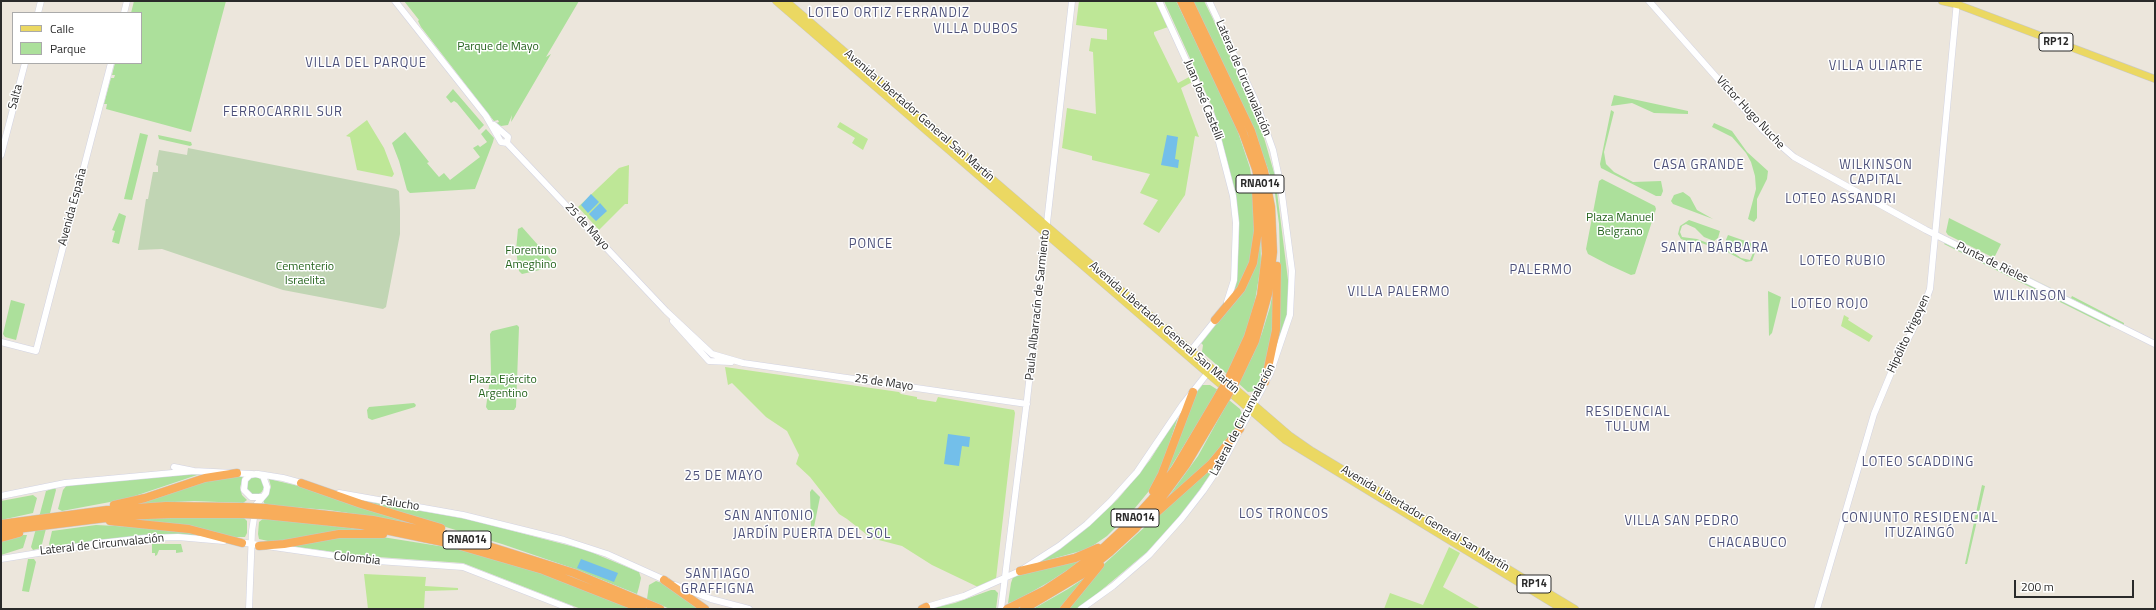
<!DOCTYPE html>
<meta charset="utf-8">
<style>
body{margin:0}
#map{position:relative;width:2156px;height:610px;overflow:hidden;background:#ece6dc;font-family:"Titillium Web",sans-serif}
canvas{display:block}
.frame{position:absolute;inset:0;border:2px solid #2a2a2a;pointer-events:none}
.legend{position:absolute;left:12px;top:12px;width:130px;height:52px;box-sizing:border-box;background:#fff;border:1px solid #aaa;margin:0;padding:5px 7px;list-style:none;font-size:12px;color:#2a2a2a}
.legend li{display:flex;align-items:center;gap:8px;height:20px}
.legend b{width:20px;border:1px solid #aaa}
.scale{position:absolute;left:2014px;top:580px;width:120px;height:18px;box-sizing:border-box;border:2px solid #2a2a2a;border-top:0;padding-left:5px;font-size:12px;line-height:14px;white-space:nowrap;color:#2a2a2a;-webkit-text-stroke:3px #fff;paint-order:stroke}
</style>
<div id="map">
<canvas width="2156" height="610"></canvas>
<div class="frame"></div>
<ul class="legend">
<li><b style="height:5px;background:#ebd862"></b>Calle</li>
<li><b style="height:11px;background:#ace09b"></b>Parque</li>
</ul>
<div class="scale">200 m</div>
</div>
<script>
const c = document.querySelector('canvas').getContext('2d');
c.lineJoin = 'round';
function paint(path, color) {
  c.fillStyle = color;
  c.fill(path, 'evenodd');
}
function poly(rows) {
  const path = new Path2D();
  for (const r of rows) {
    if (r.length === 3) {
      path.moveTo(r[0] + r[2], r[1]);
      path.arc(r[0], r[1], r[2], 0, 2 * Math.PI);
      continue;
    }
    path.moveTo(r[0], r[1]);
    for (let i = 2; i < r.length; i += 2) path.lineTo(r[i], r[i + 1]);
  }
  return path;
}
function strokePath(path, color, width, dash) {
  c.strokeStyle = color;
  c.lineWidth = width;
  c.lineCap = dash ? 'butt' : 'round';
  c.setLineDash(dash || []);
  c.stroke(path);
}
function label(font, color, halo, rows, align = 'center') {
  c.font = font + ' "Titillium Web",sans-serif';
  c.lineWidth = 3;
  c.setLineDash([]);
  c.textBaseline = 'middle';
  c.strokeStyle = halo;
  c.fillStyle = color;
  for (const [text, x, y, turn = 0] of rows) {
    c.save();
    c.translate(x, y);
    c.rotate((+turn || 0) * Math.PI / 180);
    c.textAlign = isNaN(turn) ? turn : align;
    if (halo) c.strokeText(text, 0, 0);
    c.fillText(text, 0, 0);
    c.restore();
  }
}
paint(poly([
 [134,1,226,1,191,132,106,109,107,104,104,104,111,78,114,78,115,75,112,75,115,63,141,63,141,13,131,13],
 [404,1,579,1,546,57,551,54,513,119,511,122,512,115,508,125,501,126,496,123,499,122,498,120,494,121,421,27,418,21,419,20],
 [1164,1,1176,1,1180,9,1236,126,1250,168,1254,197,1255,235,1248,268,1233,297,1237,278,1239,235,1235,191,1214,111],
 [1193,1,1204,1,1212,17,1258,117,1275,176,1289,288,1287,317,1276,352,1280,318,1280,254,1279,224,1274,186,1253,128],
 [453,89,484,125,479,130,457,103,454,101,451,103,446,97],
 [1614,95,1688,111,1688,114,1654,113,1632,103,1611,106],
 [1611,110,1614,112,1604,152,1606,164,1614,172,1633,182,1661,181,1663,191,1661,196,1656,196,1601,168,1600,164],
 [1714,123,1732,131,1747,152,1768,171,1767,179,1757,199,1757,218,1754,222,1748,219,1756,189,1755,176,1751,162,1746,153,1732,137,1712,127],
 [486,129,494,138,493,142,475,189,410,193,407,190,399,161,392,143,405,132,429,162,427,163,439,177,444,173,450,180,480,157,473,148,478,145,480,147,487,142,481,134],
 [140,133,148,135,132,200,124,199],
 [158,135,191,142,192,145,190,146,159,139],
 [1602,179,1655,206,1656,209,1635,274,1631,275,1609,265,1588,254,1586,249,1599,181],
 [1683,192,1690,197,1697,210,1713,219,1673,204,1671,201,1674,195],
 [119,213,126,216,119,244,112,242,115,231,112,230],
 [1949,218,2001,244,1994,258,1948,235,1946,232],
 [1260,220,1261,265,1255,301,1246,332,1227,374,1202,352,1203,345,1201,343,1243,289],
 [1689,220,1720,231,1718,238,1714,241,1704,237,1695,228,1686,224,1682,226,1680,232,1682,237,1697,239,1734,253,1741,258,1750,260,1753,253,1753,249,1744,246,1734,248,1727,246,1725,242,1728,235,1754,244,1755,253,1752,261,1746,262,1729,253,1696,241,1689,242,1681,239,1678,234,1680,226],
 [522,227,554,263,553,267,522,274,519,271,516,250,518,229],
 [1944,234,2071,298,2072,296,2124,323,2124,325],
 [1945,243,2111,325,2110,327,1944,244],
 [1275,280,1275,316,1265,374,1257,391,1248,392,1238,383,1252,357,1262,333,1270,307],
 [1768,291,1781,297,1772,333,1769,336],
 [11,300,25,304,16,340,5,337,3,334],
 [517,325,519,327,516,407,514,410,488,410,486,407,491,372,490,334,492,331],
 [1202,385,1210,385,1218,390,1166,475,1165,471,1194,395],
 [1229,400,1240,409,1243,417,1236,430,1214,458,1166,500,1198,456],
 [414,403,416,405,415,407,372,420,368,418,367,410,369,407],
 [1179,414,1162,466,1149,491,1135,508,1107,536,1088,549,1037,563,1078,535,1118,499,1150,460],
 [1223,456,1187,508,1147,552,1092,598,1076,609,1067,609,1103,565],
 [203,473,126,499,62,511,58,509,63,490,67,485],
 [243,476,240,488,242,495,247,500,243,503,194,501,136,504,215,477],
 [255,486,9],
 [269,479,307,488,417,524,329,510,265,505,263,500,267,497,271,487],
 [1982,485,1985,486,1967,564,1965,564],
 [55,488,56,490,41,548,33,550,31,547,46,491],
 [812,489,820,497,813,532,811,530,810,492],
 [33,495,37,498,33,513,1,520,1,501],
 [353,499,467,519,586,550,639,572,641,578,639,587,637,594,575,569,502,544],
 [173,517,243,517,247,521,247,533,245,537,232,537,132,519],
 [264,518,359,529,371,531,286,542,268,541,259,539,258,534,259,522],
 [96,525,156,528,214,537,179,535,51,548,49,544,52,531],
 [23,533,23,535,27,535,23,548,1,555,1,541],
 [376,536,464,550,542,573,633,609,581,609,463,563,364,556,290,546,328,538],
 [152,544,181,544,183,552,176,553,176,550,159,550,157,555,155,556,155,553,152,553],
 [1083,557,1074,566,1049,582,1014,602,1008,603,1011,583,1013,577],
 [28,559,34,559,36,562,29,592,22,591],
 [1089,575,1062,609,1033,609,1068,589],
 [656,581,665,584,702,609,670,609,647,599,649,585],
 [991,590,995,590,998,593,996,609,929,609,955,603]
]), '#ace09b');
paint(poly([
 [188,148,396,189,399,191,400,210,400,234,386,307,383,309,283,290,162,249,138,250,146,199,148,199,153,172,158,172,158,166,156,165,159,150,187,155]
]), '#c1d5b4');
paint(poly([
 [1079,1,1156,1,1168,27,1154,32,1154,34,1178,83,1191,76,1194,81,1181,88,1199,137,1195,136,1185,195,1159,233,1143,224,1158,200,1140,193,1150,174,1092,160,1092,156,1062,148,1067,108,1096,114,1093,52,1089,51,1091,38,1107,40,1107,29,1076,25],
 [367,120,384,148,394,174,392,177,357,170,350,137,346,136],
 [840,122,868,139,863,150,852,143,855,138,837,127],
 [629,165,628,204,625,204,599,230,578,207,619,168],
 [1844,315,1849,318,1848,320,1873,336,1869,342,1841,326],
 [725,367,899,392,901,394,917,397,917,399,936,402,938,397,1014,410,1015,413,996,579,978,587,932,565,902,546,871,538,847,519,839,514,810,477,796,464,799,455,787,431,766,417,732,383,728,385],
 [1449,547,1460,553,1443,587,1481,609,1384,609,1390,593,1423,605],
 [364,574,426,577,425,586,458,588,458,590,425,591,424,609,368,609]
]), '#bee797');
paint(poly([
 [1167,135,1178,137,1175,159,1179,160,1178,168,1161,165],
 [591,194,599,202,588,213,581,205],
 [600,203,607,211,596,221,589,214],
 [948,434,970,437,969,447,962,446,959,466,944,464],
 [581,559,618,573,614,582,577,568]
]), '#73bfea');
const secondary = poly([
 [395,1,486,116,501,142,507,143],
 [1159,1,1213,119,1233,196,1236,223,1234,280,1227,302],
 [1649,1,1763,130,1794,157,1926,230,2155,344],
 [38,13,41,1],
 [124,13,127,1],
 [494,125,508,137,507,143],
 [507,143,666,311,712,354,743,363,1027,404],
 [1,155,25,63],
 [673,321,709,361,731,362],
 [1,342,36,351,111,63],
 [1189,353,1217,318],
 [174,467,194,471,252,474],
 [258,474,283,478,305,484],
 [339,493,463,515,564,540,607,554,667,581],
 [1,496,65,483,194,471],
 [239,542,364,560,463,567,571,609],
 [1,559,100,543,145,538,178,537,224,541],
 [675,585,711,599,749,609],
 [923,608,964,596,1020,571,1059,546,1087,524,1110,502,1137,472,1183,404,1210,370],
 [249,609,252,531,256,505,266,493,267,487,263,476,256,474,250,475,245,480,244,490,251,497,261,497],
 [1001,609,1027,400,1072,1],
 [1081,609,1113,586,1149,555,1182,518,1203,491,1224,460,1270,374,1290,315,1292,271,1281,187,1273,150,1256,102,1209,1],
 [1817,609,1874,414,1891,373,1922,311,1930,289,1957,1]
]);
const primary = poly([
 [776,1,1285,440,1562,609],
 [786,1,1289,435,1312,451,1575,609],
 [1942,1,1959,5,2155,79]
]);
const highway = poly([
 [1181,1,1243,133,1256,169,1264,207,1266,254,1261,295,1248,337,1230,376],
 [1189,1,1251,131,1264,171,1271,207,1273,252,1268,294,1255,341,1236,381],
 [1215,320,1241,289,1253,263,1258,231,1256,190],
 [1265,382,1276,330,1277,266],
 [301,483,361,504,441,528],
 [1153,491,1162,474,1193,392],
 [114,505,145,498,205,478,237,473],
 [265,508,373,520,466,539,574,573,660,609],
 [1155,514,1211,464,1240,429],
 [264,515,361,525,457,545,543,570,642,609],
 [110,521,189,529,242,543],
 [1,524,107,510,166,506,243,507],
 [1,531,122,516,171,514,243,514],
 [1,538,19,533],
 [259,546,284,544,339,534,383,534],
 [1020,571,1075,558,1098,548],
 [664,580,705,609],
 [922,609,926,607],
 [1007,609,1045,590,1069,574,1102,549,1131,522,1152,499,1175,469,1220,393],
 [1024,609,1081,575,1110,552,1135,529,1158,503,1186,465,1226,398],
 [1064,609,1100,565]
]);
strokePath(secondary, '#d2d3e2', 7);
strokePath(primary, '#c8c8c8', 8);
strokePath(highway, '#c8c8c8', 9);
strokePath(secondary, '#fff', 6);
strokePath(primary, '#ebd862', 7);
strokePath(highway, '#f8ad5b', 8);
const highwayBridge = poly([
 [1220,393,1230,376],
 [1226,398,1236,381],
 [243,507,265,508],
 [243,514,264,515]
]);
strokePath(highwayBridge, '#c8c8c8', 9, []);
strokePath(highwayBridge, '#f8ad5b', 8);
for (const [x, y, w] of [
 [2056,42,34],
 [1260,184,48],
 [1135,518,48],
 [467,540,48],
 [1534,584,34]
]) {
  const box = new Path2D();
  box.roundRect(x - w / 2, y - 9, w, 18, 3);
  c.fillStyle = '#fff';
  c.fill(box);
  strokePath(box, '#2a2a2a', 1);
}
label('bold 11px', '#2a2a2a', null, [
 ["RP12",2056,42],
 ["RNA014",1260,184],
 ["RNA014",1135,518],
 ["RNA014",467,540],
 ["RP14",1534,584]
]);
label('12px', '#25641d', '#fff', [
 ["Parque de Mayo",498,47],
 ["Plaza Manuel",1620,218],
 ["Belgrano",1620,232],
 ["Florentino",531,251],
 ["Ameghino",531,265],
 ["Cementerio",305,267],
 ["Israelita",305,281],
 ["Plaza Ejército",503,380],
 ["Argentino",503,394]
]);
label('12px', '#2a2a2a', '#fff', [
 ["Lateral de Circunvalación",1243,78,67],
 ["Salta",16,97,-75],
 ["Juan José Castelli",1203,100,68],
 ["Víctor Hugo Nuche",1750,113,47],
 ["Avenida Libertador General San Martín",919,116,41],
 ["Avenida España",73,207,-75],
 ["25 de Mayo",587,227,47],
 ["Punta de Rieles",1992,263,26],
 ["Paula Albarracín de Sarmiento",1038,305,-84],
 ["Avenida Libertador General San Martín",1164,328,41],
 ["Hipólito Yrigoyen",1909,334,-65],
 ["25 de Mayo",884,383,8],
 ["Lateral de Circunvalación",1243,420,-62],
 ["Falucho",400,504,9],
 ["Avenida Libertador General San Martín",1425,519,31],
 ["Lateral de Circunvalación",102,545,-6],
 ["Colombia",357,559,6]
]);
c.letterSpacing = '1px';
label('13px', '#4c5079', '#fff', [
 ["LOTEO ORTIZ FERRANDIZ",889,14],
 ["VILLA DUBOS",976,30],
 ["VILLA DEL PARQUE",366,64],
 ["VILLA ULIARTE",1876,67],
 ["FERROCARRIL SUR",283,113],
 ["CASA GRANDE",1699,166],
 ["WILKINSON",1876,166],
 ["CAPITAL",1876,181],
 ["LOTEO ASSANDRI",1841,200],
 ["PONCE",871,245],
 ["SANTA BÁRBARA",1715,249],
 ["LOTEO RUBIO",1843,262],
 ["PALERMO",1541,271],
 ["VILLA PALERMO",1399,293],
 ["WILKINSON",2030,297],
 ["LOTEO ROJO",1830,305],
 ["RESIDENCIAL",1628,413],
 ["TULUM",1628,428],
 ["LOTEO SCADDING",1918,463],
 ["25 DE MAYO",724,477],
 ["LOS TRONCOS",1284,515],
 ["SAN ANTONIO",769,517],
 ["CONJUNTO RESIDENCIAL",1920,519],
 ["ITUZAINGÓ",1920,534],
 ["VILLA SAN PEDRO",1682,522],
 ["JARDÍN PUERTA DEL SOL",812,535],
 ["CHACABUCO",1748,544],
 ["SANTIAGO",718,575],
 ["GRAFFIGNA",718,590]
]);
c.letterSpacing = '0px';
</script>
